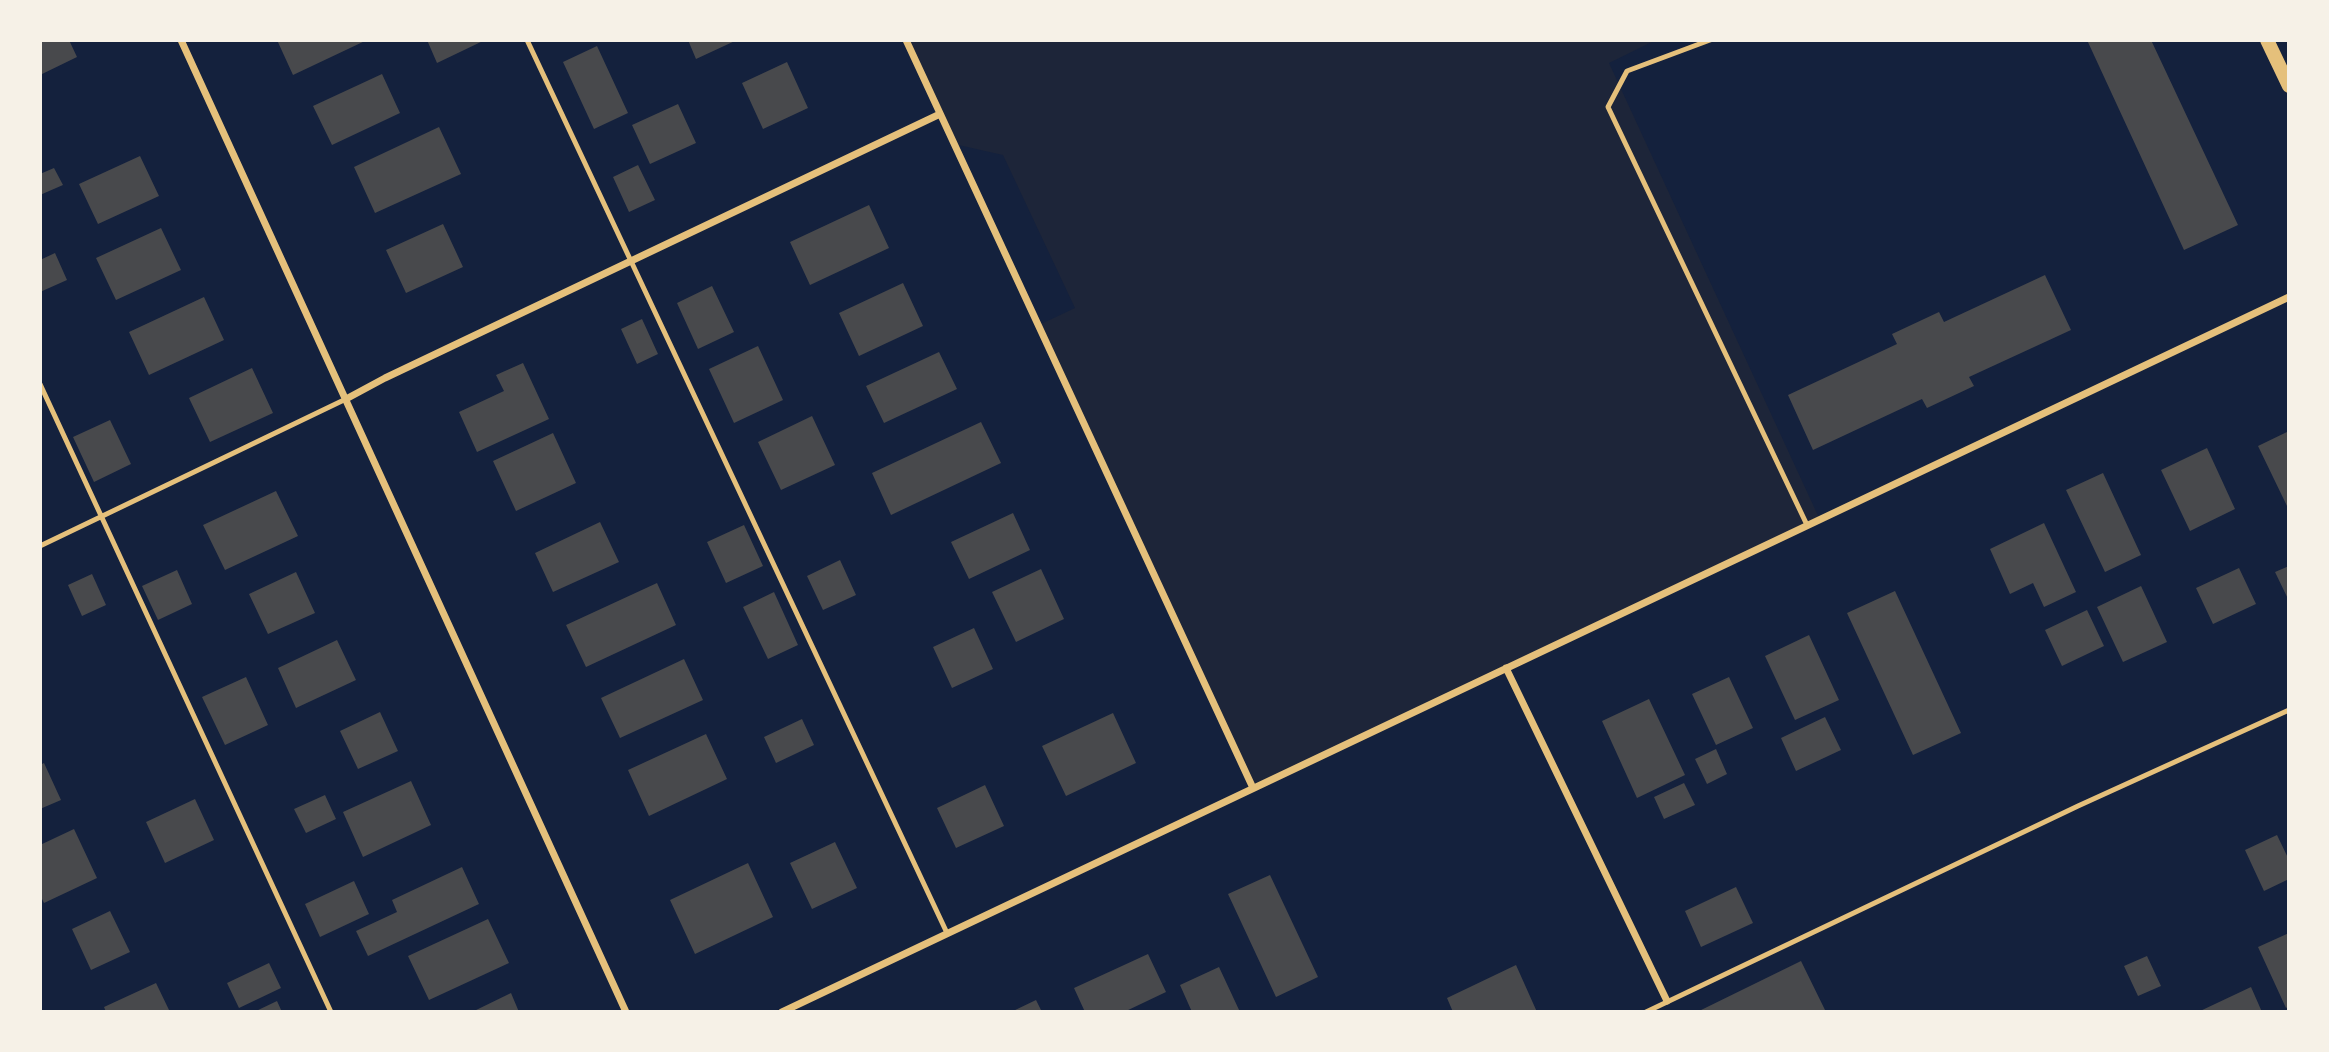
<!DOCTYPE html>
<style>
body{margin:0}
#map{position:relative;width:2329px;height:1052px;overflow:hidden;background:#14213d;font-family:"Asap Condensed",sans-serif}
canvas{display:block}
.frame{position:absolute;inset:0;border:42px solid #f6f1e7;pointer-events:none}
</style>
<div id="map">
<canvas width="2329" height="1052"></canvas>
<div class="frame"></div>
</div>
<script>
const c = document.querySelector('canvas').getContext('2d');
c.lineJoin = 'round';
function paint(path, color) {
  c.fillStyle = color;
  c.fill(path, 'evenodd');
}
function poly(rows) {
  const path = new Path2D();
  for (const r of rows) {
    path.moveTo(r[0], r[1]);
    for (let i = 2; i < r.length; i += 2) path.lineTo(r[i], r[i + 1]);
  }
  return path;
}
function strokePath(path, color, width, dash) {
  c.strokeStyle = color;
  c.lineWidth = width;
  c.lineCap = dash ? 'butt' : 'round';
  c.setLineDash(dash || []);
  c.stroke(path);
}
paint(poly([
 [906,40,1656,40,1609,63,1820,520,1253,788,1039,325,1075,308,1003,155,954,144]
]), '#1d2539');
paint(poly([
 [40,40,69,40,77,57,40,75],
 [277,40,367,40,293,75],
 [427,40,485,40,437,63],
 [688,40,737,40,696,59],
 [2087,40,2151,40,2238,225,2184,250],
 [597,46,628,113,594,129,563,62],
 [787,62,808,108,763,129,742,83],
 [382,74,400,113,332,145,313,106],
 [678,104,696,143,650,164,632,125],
 [439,127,461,174,375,213,354,167],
 [140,156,159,196,98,224,79,184],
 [638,165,655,200,629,212,613,177],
 [54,168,63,185,40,195,40,174],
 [869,205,889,248,810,285,790,242],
 [443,224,463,267,406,293,386,250],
 [161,228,181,270,116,300,96,258],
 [55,253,67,280,40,292,40,260],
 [2045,275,2071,330,1969,377,1974,386,1927,408,1922,399,1813,450,1788,395,1897,344,1892,334,1939,312,1944,322],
 [903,283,923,326,859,356,839,313],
 [712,286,734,332,698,349,677,303],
 [204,297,224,340,149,375,129,332],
 [642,319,658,354,637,364,621,329],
 [758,346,783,400,734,423,709,369],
 [939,352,957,389,884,423,866,386],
 [523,363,549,419,477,452,459,412,504,391,496,375],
 [252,368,273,413,210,442,189,398],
 [812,416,835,465,781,490,758,442],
 [110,420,131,464,94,482,73,437],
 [981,422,1001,463,891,515,872,473],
 [2289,431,2289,506,2287,506,2258,446],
 [553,433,576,483,516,511,493,461],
 [2207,448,2235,509,2190,531,2161,470],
 [2103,473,2141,555,2105,572,2066,490],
 [276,491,298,536,225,570,203,525],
 [1013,513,1030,550,969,579,951,542],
 [600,522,619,562,553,592,535,553],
 [2044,523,2076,592,2044,607,2033,583,2010,594,1990,549],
 [744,525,763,566,726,583,707,542],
 [840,560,856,595,823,610,807,576],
 [2289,566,2289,601,2275,572],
 [2239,568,2256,604,2213,624,2196,588],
 [1041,569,1064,619,1016,642,992,592],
 [177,570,192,604,158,620,142,586],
 [296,572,315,613,268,634,249,594],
 [92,574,106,605,82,616,68,585],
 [657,583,676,625,586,667,566,625],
 [2141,586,2167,642,2123,662,2097,607],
 [1895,591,1961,733,1913,755,1847,613],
 [774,592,798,645,768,659,743,607],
 [2087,610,2104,646,2062,666,2045,630],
 [974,628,993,669,952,688,933,647],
 [1809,635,1839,700,1795,720,1765,656],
 [337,640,356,680,296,708,278,668],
 [684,659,703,700,620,738,601,698],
 [246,677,268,725,225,745,202,697],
 [1729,677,1753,728,1716,745,1692,694],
 [1649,699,1685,775,1637,798,1602,721],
 [380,712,398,751,358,769,340,731],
 [1113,713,1136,763,1066,796,1042,746],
 [1825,717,1841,750,1796,771,1781,738],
 [802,719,814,745,776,763,764,737],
 [706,734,727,779,649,816,628,770],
 [1716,749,1727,774,1707,784,1695,759],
 [44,763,61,800,40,809,40,765],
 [411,781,431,825,363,857,343,812],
 [1684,783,1695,805,1664,819,1654,797],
 [985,785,1004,826,956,848,937,808],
 [325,795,336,819,306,833,294,809],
 [195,799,214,840,165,863,146,822],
 [74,829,97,878,44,903,40,895,40,845],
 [2277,835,2289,860,2289,879,2264,891,2245,850],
 [835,842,857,888,812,909,790,863],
 [748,863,773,917,695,954,670,900],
 [462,867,479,904,368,956,356,931,397,912,392,900],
 [1270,875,1318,977,1276,997,1228,894],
 [354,881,369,914,320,937,305,904],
 [1736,887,1753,923,1701,947,1685,911],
 [110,911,130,952,91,970,72,929],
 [488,919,509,963,429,1000,408,956],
 [2289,933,2289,1006,2286,1008,2258,947],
 [1148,954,1166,992,1124,1012,1085,1012,1074,988],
 [2147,956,2161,986,2138,996,2124,966],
 [1801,961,1826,1012,1697,1012],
 [269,963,281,988,239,1008,227,983],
 [1516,965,1537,1012,1453,1012,1447,998],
 [1219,967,1240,1012,1192,1012,1180,985],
 [156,983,170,1012,106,1012,104,1007],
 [2251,987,2262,1012,2198,1012],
 [511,993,519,1012,472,1012],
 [1036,1000,1042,1012,1011,1012],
 [277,1001,282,1012,254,1012]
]), '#48494c');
strokePath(poly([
 [527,40,947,933],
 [1710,40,1627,71,1608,107,1807,525],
 [40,384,331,1012],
 [40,546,346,399],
 [1646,1012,2078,806,2289,710]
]), '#e5c07b', 5);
strokePath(poly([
 [181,40,626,1012],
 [906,40,1253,788],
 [346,399,385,378,940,114],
 [1506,668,1667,1001],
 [782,1012,2289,297]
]), '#e5c07b', 7);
strokePath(poly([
 [2267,40,2289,86]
]), '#e5c07b', 14);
</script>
